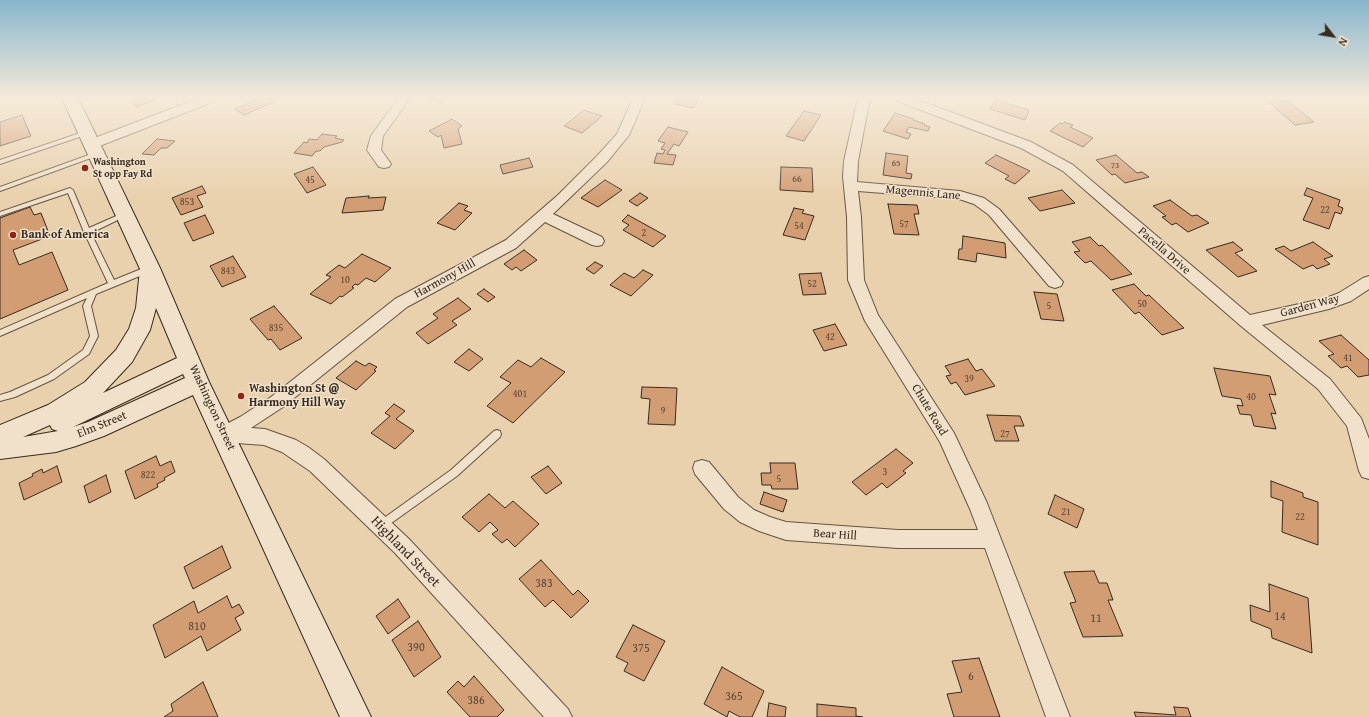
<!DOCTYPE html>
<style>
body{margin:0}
#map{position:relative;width:1369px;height:717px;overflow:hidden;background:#e9d1ad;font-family:"Gentium Book Plus",serif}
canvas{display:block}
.north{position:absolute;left:1313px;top:16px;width:40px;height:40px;-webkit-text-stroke:3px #f1e1ca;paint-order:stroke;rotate:121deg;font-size:11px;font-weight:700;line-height:16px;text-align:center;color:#362b20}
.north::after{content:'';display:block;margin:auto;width:14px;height:18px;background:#362b20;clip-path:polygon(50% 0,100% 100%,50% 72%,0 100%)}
</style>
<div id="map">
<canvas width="1369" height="717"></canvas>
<div class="north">N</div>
</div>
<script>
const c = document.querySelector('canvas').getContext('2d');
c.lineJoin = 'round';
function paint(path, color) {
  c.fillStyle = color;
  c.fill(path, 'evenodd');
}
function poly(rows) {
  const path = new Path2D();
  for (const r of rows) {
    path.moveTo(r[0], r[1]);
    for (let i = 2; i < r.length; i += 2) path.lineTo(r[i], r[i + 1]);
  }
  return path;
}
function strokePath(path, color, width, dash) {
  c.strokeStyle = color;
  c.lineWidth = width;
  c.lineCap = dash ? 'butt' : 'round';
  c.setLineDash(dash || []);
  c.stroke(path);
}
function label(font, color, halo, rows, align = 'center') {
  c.font = font + ' "Gentium Book Plus",serif';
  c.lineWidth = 3;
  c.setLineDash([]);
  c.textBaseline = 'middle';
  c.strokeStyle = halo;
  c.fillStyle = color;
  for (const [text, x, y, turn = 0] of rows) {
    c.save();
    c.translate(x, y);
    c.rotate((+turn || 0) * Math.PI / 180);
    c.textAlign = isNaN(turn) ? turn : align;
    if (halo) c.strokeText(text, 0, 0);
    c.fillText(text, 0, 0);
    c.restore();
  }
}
const building = poly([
 [133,98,159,98,137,107,129,100,133,98],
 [259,98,276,98,278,100,244,115,235,109,259,98],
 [432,98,448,98,444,102,430,100,432,98],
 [678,98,699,98,694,108,675,104,678,98],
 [1264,98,1276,98,1279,101,1286,100,1314,122,1295,125,1264,98],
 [995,100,1029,110,1025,120,990,109,995,100],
 [584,110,602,116,582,133,564,126,584,110],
 [804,111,821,115,804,141,786,136,804,111],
 [895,113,914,119,913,120,925,124,924,125,930,127,928,131,909,127,906,132,911,134,908,139,883,131,895,113],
 [22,115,31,136,0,146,0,122,22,115],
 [452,119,462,126,458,129,462,144,444,148,441,135,438,137,429,131,452,119],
 [1065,122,1073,125,1070,127,1093,138,1083,147,1050,131,1060,123,1062,124,1065,122],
 [668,127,688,132,679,146,674,144,667,154,676,155,673,165,654,163,657,153,663,154,665,150,661,149,665,143,658,141,668,127],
 [322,134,337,136,335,138,344,140,342,142,324,147,320,151,316,151,312,156,294,153,304,142,307,143,309,139,317,140,322,134],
 [157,139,175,141,167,148,161,148,154,155,142,154,157,139],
 [886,153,908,156,906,173,912,174,911,179,883,175,886,153],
 [996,155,1030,171,1015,184,1005,179,1009,176,985,163,996,155],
 [1116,155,1137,173,1142,172,1149,177,1125,183,1115,174,1112,175,1096,160,1116,155],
 [529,158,533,167,503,174,500,165,529,158],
 [313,167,326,185,307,193,294,174,313,167],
 [781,167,812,168,813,192,780,190,781,167],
 [605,180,622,190,598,207,581,198,605,180],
 [202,186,206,193,197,196,203,207,181,215,172,198,202,186],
 [1307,188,1340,200,1338,206,1343,208,1341,214,1335,212,1329,229,1303,220,1313,198,1304,195,1307,188],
 [1062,190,1075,203,1040,211,1028,198,1062,190],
 [640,193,648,198,637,206,629,201,640,193],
 [369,196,368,198,386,197,383,210,342,213,346,198,369,196],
 [1170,200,1192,216,1197,215,1209,223,1188,232,1176,223,1172,225,1162,217,1166,216,1153,206,1170,200],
 [459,203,468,206,464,210,472,213,455,230,437,223,459,203],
 [888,204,917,205,919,214,914,214,919,235,894,234,888,204],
 [30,207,34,215,41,213,50,236,13,250,19,265,52,252,68,290,0,319,0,218,30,207],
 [794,208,804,210,802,213,814,216,805,240,783,235,794,208],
 [205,215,214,233,193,241,184,223,205,215],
 [628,215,666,236,653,247,623,230,629,225,622,221,628,215],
 [963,236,1005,243,1006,258,977,253,976,262,958,259,959,249,962,249,963,236],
 [1090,237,1099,246,1102,245,1132,274,1111,280,1091,261,1085,263,1074,252,1080,251,1072,242,1090,237],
 [1233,242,1243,250,1235,253,1257,271,1238,277,1206,250,1233,242],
 [1313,242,1333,256,1324,259,1330,264,1317,269,1313,265,1303,269,1275,249,1284,246,1291,251,1313,242],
 [524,250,537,260,521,271,516,267,512,270,504,264,524,250],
 [362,254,391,268,375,282,366,278,358,285,355,284,352,287,354,288,342,297,340,296,331,304,310,294,331,277,326,275,339,265,345,268,362,254],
 [233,256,246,277,222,287,210,266,233,256],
 [595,262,603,266,594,274,586,269,595,262],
 [643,270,653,275,631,296,610,285,624,273,634,278,643,270],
 [821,273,826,294,803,295,799,274,821,273],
 [1134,284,1146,296,1149,295,1184,328,1162,335,1139,312,1135,314,1112,290,1134,284],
 [484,289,495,297,488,302,477,294,484,289],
 [1034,292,1057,294,1064,321,1041,319,1034,292],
 [458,298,471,309,452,321,457,325,428,344,416,333,438,318,433,314,458,298],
 [274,306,302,338,280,350,271,339,268,340,250,319,274,306],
 [835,324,847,345,824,351,813,330,835,324],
 [1341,335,1369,360,1369,375,1358,377,1347,366,1341,368,1328,356,1334,354,1319,341,1341,335],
 [469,349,483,359,469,371,454,362,469,349],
 [541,358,565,372,513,423,487,406,511,383,500,377,518,360,531,367,541,358],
 [968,359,976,371,982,369,995,386,965,395,956,382,951,384,946,376,951,375,945,366,968,359],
 [356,361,365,366,369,363,377,367,374,370,376,371,356,390,336,378,356,361],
 [1214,368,1270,376,1276,395,1269,394,1276,414,1271,413,1276,429,1254,426,1251,415,1240,414,1237,405,1243,406,1241,399,1222,396,1214,368],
 [642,387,677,388,675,425,648,424,650,399,641,398,642,387],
 [394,404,405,411,396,419,414,431,395,449,371,433,390,416,385,413,394,404],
 [987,415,1020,416,1024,426,1014,426,1019,441,995,441,987,415],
 [896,449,913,463,903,471,906,473,887,488,882,483,866,495,852,482,896,449],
 [156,456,160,466,171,461,175,472,164,478,165,480,157,484,158,487,135,499,125,471,156,456],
 [770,463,795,463,798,489,772,489,771,485,762,485,761,473,771,473,770,463],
 [57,466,62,482,24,500,19,483,33,476,32,474,42,469,43,473,57,466],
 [548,466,562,483,546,494,531,477,548,466],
 [106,475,111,492,89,503,84,486,106,475],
 [1271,481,1303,493,1303,497,1318,502,1318,545,1282,532,1283,501,1271,497,1271,481],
 [764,492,787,500,783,512,760,504,764,492],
 [489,494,505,508,513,501,539,524,515,547,507,539,502,543,492,534,498,530,490,522,479,532,462,517,489,494],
 [1055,495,1084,509,1077,528,1048,514,1055,495],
 [222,546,231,568,193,589,184,567,222,546],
 [541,560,573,595,578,590,589,601,571,618,553,600,545,607,519,579,541,560],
 [1094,571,1099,583,1107,583,1113,600,1108,600,1123,636,1083,637,1070,603,1076,602,1064,572,1094,571],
 [1269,584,1308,598,1312,653,1272,638,1271,629,1251,621,1250,605,1270,612,1269,584],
 [227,596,232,608,239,604,244,613,235,618,241,630,207,651,201,636,165,658,153,625,194,601,198,613,227,596],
 [398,599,410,617,388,634,376,616,398,599],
 [418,621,441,657,414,677,392,640,418,621],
 [633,625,665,641,644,681,624,671,628,663,616,657,633,625],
 [979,658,1000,717,954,717,947,694,962,692,952,661,979,658],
 [722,667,764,691,752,717,740,717,729,711,727,717,704,704,722,667],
 [474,676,504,710,497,717,470,717,447,692,458,681,464,687,474,676],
 [203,682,218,717,164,717,173,711,171,704,203,682],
 [769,703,786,707,785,717,767,717,769,703],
 [817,704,856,708,856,716,863,717,817,717,817,704],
 [1174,707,1188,708,1191,717,1136,717,1134,712,1176,715,1174,707]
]);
paint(building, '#d39d74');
strokePath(building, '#362b20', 1);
const service = poly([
 [86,131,89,133,88,134,0,164,0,160,86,131],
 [97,152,99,153,99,155,0,191,0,187,97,152],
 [70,188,73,190,89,228,123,213,125,213,128,215,91,233,114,280,146,267,152,267,153,269,152,271,96,294,91,306,98,336,89,354,54,379,15,397,0,401,0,395,10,392,48,375,83,350,90,336,83,306,87,298,0,336,0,330,108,283,84,232,68,193,0,216,0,212,70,188],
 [497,430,500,431,501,434,500,437,457,476,383,529,380,530,377,529,375,526,377,523,451,470,494,431,497,430]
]);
const minor = poly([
 [199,98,217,98,215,101,97,147,87,147,85,144,87,141,199,98],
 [398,98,410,98,383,136,381,150,391,164,389,167,384,168,379,167,367,150,371,136,398,98],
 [633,98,645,98,629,135,607,162,553,214,602,237,604,241,602,245,597,246,592,245,545,222,516,248,407,307,283,407,251,428,265,429,296,440,308,447,324,459,409,539,568,709,572,717,544,717,395,553,310,471,282,452,264,445,223,442,217,439,214,434,217,429,240,417,271,397,395,299,506,240,558,195,597,156,617,134,633,98],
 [858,98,870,98,858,161,857,182,960,191,984,198,999,209,1063,282,1061,286,1055,288,1049,286,989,215,974,204,959,199,858,191,861,217,864,280,878,315,954,433,987,503,1070,717,1046,717,985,548,898,548,786,540,759,531,740,522,724,509,695,474,693,468,695,462,702,460,709,462,738,497,754,510,770,517,786,522,898,530,978,530,970,509,940,442,865,321,848,280,847,217,843,177,844,161,858,98],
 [895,98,913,98,1031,142,1073,165,1250,315,1326,298,1339,293,1363,278,1369,276,1369,289,1351,301,1329,309,1262,325,1330,379,1361,418,1369,439,1369,479,1362,477,1359,471,1347,426,1318,389,1241,326,1063,171,1021,148,897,101,895,98]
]);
const secondary = poly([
 [62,98,78,98,160,268,209,382,371,717,340,717,193,395,104,436,76,446,56,452,0,459,0,425,48,405,85,382,116,350,129,329,136,308,140,269,62,98],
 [156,308,177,358,103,393,132,362,150,330,156,308],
 [183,374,185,378,88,422,73,427,183,374],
 [50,425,52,429,58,431,23,437,50,425]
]);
strokePath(service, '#635443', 2);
strokePath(minor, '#635443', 2);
strokePath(secondary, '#362b20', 2);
paint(service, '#f1e1ca');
paint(minor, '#f1e1ca');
paint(secondary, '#f1e1ca');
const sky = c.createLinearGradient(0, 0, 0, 199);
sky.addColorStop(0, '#88b6cd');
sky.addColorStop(0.49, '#f5eada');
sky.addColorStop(1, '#f5eada00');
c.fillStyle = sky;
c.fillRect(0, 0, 1369, 199);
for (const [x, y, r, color] of [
 [85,168,4,"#8f2418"],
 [13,235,4,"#8f2418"],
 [241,396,4,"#8f2418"]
]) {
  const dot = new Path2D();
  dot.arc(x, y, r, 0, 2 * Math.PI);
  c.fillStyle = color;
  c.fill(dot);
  strokePath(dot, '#f1e1ca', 1.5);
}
label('9px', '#5d4835', null, [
 ["65",896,164],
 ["73",1115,166]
]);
label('bold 10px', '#362b20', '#f1e1ca', [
 ["Washington",93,162],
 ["St opp Fay Rd",93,174]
], 'left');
label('10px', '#5d4835', null, [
 ["66",797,179],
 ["45",310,180],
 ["853",187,202],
 ["22",1325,210],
 ["57",904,224],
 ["54",799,226],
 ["2",644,233],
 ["843",228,271],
 ["10",345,280],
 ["52",812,284],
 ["50",1142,304],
 ["5",1049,306],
 ["835",276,328],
 ["42",830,337],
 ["41",1348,358],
 ["39",969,379],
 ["401",520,394],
 ["40",1251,397],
 ["9",663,411],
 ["27",1005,434],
 ["3",885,472],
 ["822",148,475],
 ["5",779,479],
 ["21",1066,512],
 ["22",1300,517]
]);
label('12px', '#362b20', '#f1e1ca', [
 ["Magennis Lane",923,193,5],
 ["Pacella Drive",1164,251,41],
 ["Harmony Hill",445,279,-29],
 ["Garden Way",1310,306,-15],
 ["Washington Street",212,408,65],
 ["Chute Road",929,410,59],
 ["Elm Street",102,425,-22],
 ["Bear Hill",835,535,4]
]);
label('bold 12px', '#362b20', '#f1e1ca', [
 ["Bank of America",21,235],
 ["Washington St @",249,389],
 ["Harmony Hill Way",249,403]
], 'left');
label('12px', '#5d4835', null, [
 ["383",544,584],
 ["14",1280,617],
 ["11",1096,619],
 ["810",197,627],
 ["390",416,648],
 ["375",641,649],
 ["6",971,677],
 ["365",734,697],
 ["386",476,701]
]);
label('14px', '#362b20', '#f1e1ca', [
 ["Highland Street",405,552,46]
]);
</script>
